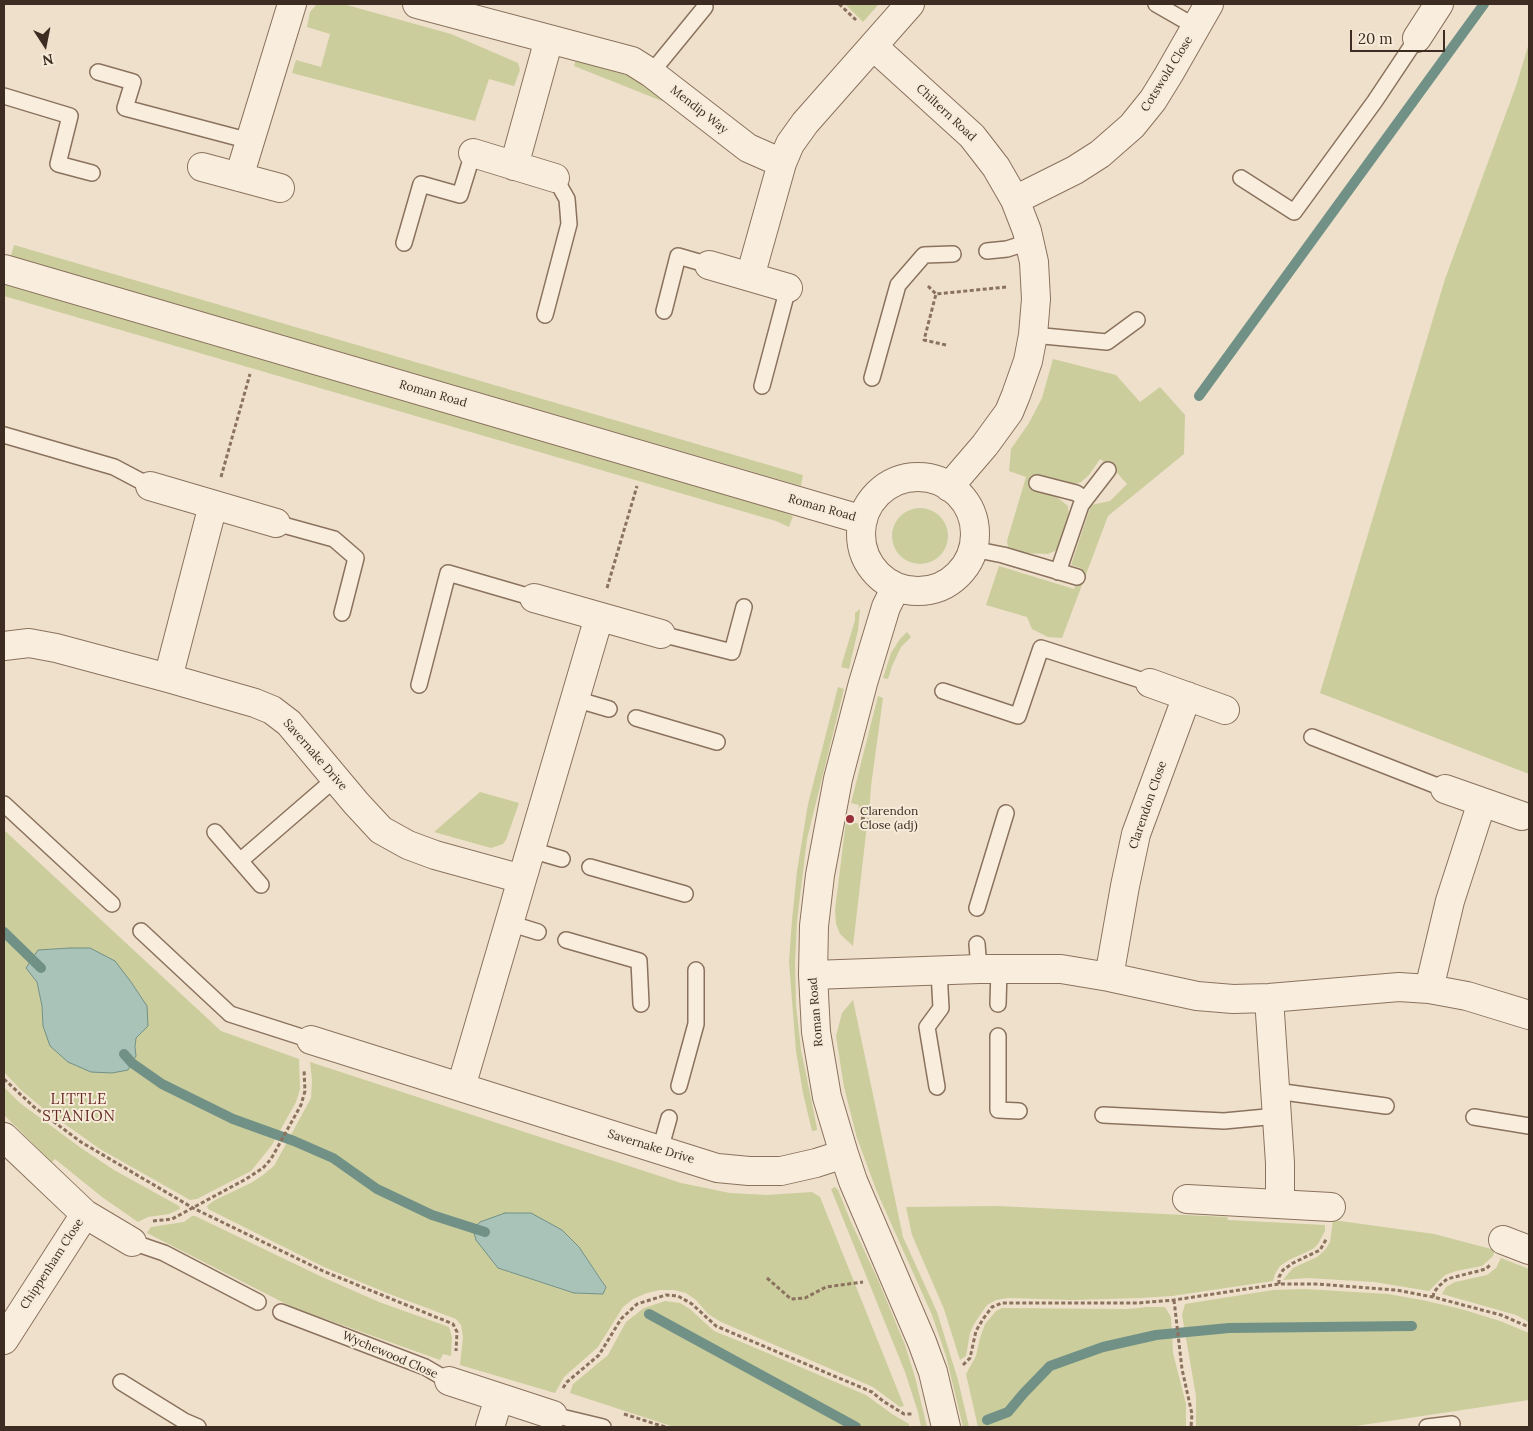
<!DOCTYPE html>
<style>
body{margin:0}
#map{position:relative;width:1533px;height:1431px;overflow:hidden;background:#eee0ca;font-family:Lora,serif}
canvas{display:block}
.frame{position:absolute;inset:0;border:5px solid #3c2c21;pointer-events:none}
.north{position:absolute;left:20px;top:20px;width:50px;height:50px;-webkit-text-stroke:4px #f6ebd9;paint-order:stroke;rotate:169deg;font-size:14px;font-weight:700;line-height:20px;text-align:center;color:#3c2c21}
.north::after{content:'';display:block;margin:auto;width:18px;height:22px;background:#3c2c21;clip-path:polygon(50% 0,100% 100%,50% 72%,0 100%)}
.scale{position:absolute;left:1350px;top:30px;width:95px;height:22px;box-sizing:border-box;border:2px solid #3c2c21;border-top:0;padding-left:6px;font-size:15px;line-height:18px;white-space:nowrap;color:#3c2c21;-webkit-text-stroke:4px #f6ebd9;paint-order:stroke}
</style>
<div id="map">
<canvas width="1533" height="1431"></canvas>
<div class="frame"></div>
<div class="north">N</div>
<div class="scale">20 m</div>
</div>
<script>
const c = document.querySelector('canvas').getContext('2d');
c.lineJoin = 'round';
function paint(path, color) {
  c.fillStyle = color;
  c.fill(path, 'evenodd');
}
function poly(rows) {
  const path = new Path2D();
  for (const r of rows) {
    if (r.length === 3) {
      path.moveTo(r[0] + r[2], r[1]);
      path.arc(r[0], r[1], r[2], 0, 2 * Math.PI);
      continue;
    }
    path.moveTo(r[0], r[1]);
    for (let i = 2; i < r.length; i += 2) path.lineTo(r[i], r[i + 1]);
  }
  return path;
}
function strokePath(path, color, width, dash) {
  c.strokeStyle = color;
  c.lineWidth = width;
  c.lineCap = dash ? 'butt' : 'round';
  c.setLineDash(dash || []);
  c.stroke(path);
}
function label(font, color, halo, rows, align = 'center') {
  c.font = font + ' Lora,serif';
  c.lineWidth = 4;
  c.setLineDash([]);
  c.textBaseline = 'middle';
  c.strokeStyle = halo;
  c.fillStyle = color;
  for (const [text, x, y, turn = 0] of rows) {
    c.save();
    c.translate(x, y);
    c.rotate((+turn || 0) * Math.PI / 180);
    c.textAlign = isNaN(turn) ? turn : align;
    if (halo) c.strokeText(text, 0, 0);
    c.fillText(text, 0, 0);
    c.restore();
  }
}
paint(poly([
 [317,4,343,4,451,34,518,63,520,70,514,86,489,79,475,121,292,73,296,60,321,67,330,34,307,27,310,12],
 [845,4,879,4,863,22],
 [1529,43,1529,774,1320,693,1445,279,1516,86],
 [576,59,629,76,645,84,664,98,662,101,574,66],
 [14,245,803,475,801,486,11,256],
 [4,283,781,511,793,516,789,527,776,521,4,296],
 [1053,359,1116,375,1140,402,1160,387,1185,415,1184,454,1108,516,1062,638,1048,637,1032,629,1027,617,986,605,999,566,1074,589,1081,568,1071,565,1091,505,1110,501,1127,484,1112,467,1100,459,1089,475,1081,482,1073,485,1038,476,1034,489,1058,498,1068,506,1069,520,1057,550,1048,554,1026,553,1008,547,1007,541,1026,477,1009,471,1011,449,1029,423,1042,398],
 [920,536,28],
 [860,609,858,630,849,669,841,667,855,620,855,613],
 [907,632,911,637,901,647,892,666,888,679,883,678,891,653,900,639],
 [838,687,844,689,807,839,797,921,795,963,796,1005,801,1050,817,1128,817,1130,812,1131,803,1093,796,1051,789,962,792,920,797,871,808,804],
 [878,696,883,698,871,786,869,816,858,814,859,805,851,803],
 [480,792,519,803,506,840,503,844,491,848,434,832],
 [846,821,867,825,853,946,840,934,836,924,835,910],
 [4,830,221,1031,299,1059,300,1089,296,1102,272,1145,251,1171,197,1199,190,1200,100,1149,45,1110,21,1090,4,1072],
 [70,948,90,948,148,1026,136,1038,135,1047,136,1056,128,1070,43,1026,42,1006,37,982,38,950],
 [853,1000,903,1237,937,1312,958,1380,969,1427,963,1427,946,1356,932,1315,877,1192,857,1138,844,1087,836,1036,842,1013],
 [310,1062,681,1183,730,1193,767,1195,812,1192,820,1197,904,1406,900,1407,873,1387,721,1322,708,1314,696,1300,686,1293,674,1290,660,1290,647,1293,633,1299,623,1307,598,1347,564,1377,555,1393,460,1365,463,1337,461,1325,456,1319,387,1293,324,1267,208,1209,207,1206,215,1200,251,1183,263,1175,274,1166,311,1098,312,1080],
 [579,1247,606,1287,603,1294,574,1293,498,1268],
 [4,1087,20,1103,81,1148,114,1170,179,1206,180,1209,169,1214,148,1217,138,1222,102,1197,55,1159,52,1162,4,1115],
 [835,1187,838,1190,851,1222,878,1280,905,1345,915,1377,927,1427,921,1427,918,1412,905,1372,831,1189],
 [997,1206,1227,1217,1228,1220,1325,1225,1325,1231,1318,1244,1313,1249,1289,1260,1280,1266,1275,1274,1273,1281,1172,1296,1140,1298,1073,1300,1008,1298,996,1300,987,1305,974,1324,970,1333,966,1356,960,1360,944,1309,912,1235,906,1207],
 [192,1216,195,1216,320,1276,379,1302,449,1327,452,1337,451,1356,443,1354,440,1360,292,1307,147,1233,151,1227,184,1222],
 [1333,1220,1434,1234,1495,1250,1493,1256,1482,1266,1456,1271,1445,1275,1429,1291,1374,1282,1307,1278,1283,1280,1293,1268,1317,1257,1325,1250,1330,1242],
 [1501,1258,1529,1269,1529,1322,1516,1315,1442,1294,1446,1287,1455,1282,1487,1275,1496,1268],
 [1305,1289,1388,1294,1422,1300,1461,1309,1500,1321,1529,1333,1529,1400,1349,1427,1196,1427,1196,1396,1182,1315,1185,1304,1273,1290],
 [665,1301,680,1303,690,1309,714,1331,739,1341,866,1395,892,1414,909,1424,909,1427,674,1427,570,1393,573,1384,608,1355,626,1322,644,1308],
 [1147,1307,1165,1307,1171,1317,1173,1353,1186,1404,1186,1427,978,1427,966,1374,976,1356,980,1338,985,1324,996,1311,1002,1308,1128,1309]
]), '#cbcd9d');
const water = poly([
 [70,948,90,948,115,961,131,982,147,1006,148,1026,136,1038,135,1047,136,1056,128,1070,112,1073,91,1072,68,1062,50,1046,43,1026,42,1006,37,982,26,968,38,950,70,948],
 [505,1213,531,1213,562,1230,579,1247,601,1280,606,1287,603,1294,574,1293,498,1268,476,1240,473,1229,480,1222,505,1213]
]);
paint(water, '#aac3b9');
strokePath(water, '#719186', 1);
strokePath(poly([
 [1199,396,1484,4],
 [4,932,41,968],
 [124,1054,132,1063,162,1084,233,1119,294,1141,333,1158,377,1189,432,1215,485,1232],
 [649,1314,856,1427],
 [987,1420,1008,1412,1023,1394,1050,1366,1103,1347,1156,1335,1229,1328,1412,1326]
]), '#719186', 10);
const lane = poly([
 [1156,4,1196,27],
 [98,72,133,82,125,108,250,141],
 [651,73,705,7],
 [4,96,70,116,58,164,92,173],
 [1241,178,1294,212,1375,101,1417,38],
 [404,243,421,184,460,195,473,153],
 [987,251,1007,249,1029,242],
 [664,311,678,256,709,265],
 [545,315,569,224,567,199,555,178],
 [1033,335,1107,342,1137,320],
 [872,378,898,285,924,255,953,254],
 [762,386,788,288],
 [4,435,114,467,150,486],
 [1037,483,1076,493,1085,499],
 [276,523,334,539,356,558,342,613],
 [973,549,1003,555,1077,577],
 [1058,572,1081,505,1108,470],
 [661,634,732,652,744,607],
 [419,685,448,573,534,598],
 [943,691,1018,716,1041,648,1150,683],
 [575,699,609,709],
 [636,718,717,742],
 [1312,737,1445,789],
 [4,804,112,904],
 [215,832,261,885],
 [531,850,562,859],
 [240,861,336,778],
 [590,867,685,894],
 [977,908,1006,813],
 [509,923,538,932],
 [141,931,230,1014,311,1040],
 [566,940,639,961,641,1004],
 [977,944,979,969],
 [998,1004,999,969],
 [998,1036,998,1110,1019,1111],
 [679,1086,696,1024,696,970],
 [937,1087,927,1027,941,1008,939,971],
 [1276,1091,1386,1106],
 [1103,1115,1224,1121,1277,1116],
 [1474,1117,1529,1126],
 [660,1150,669,1118],
 [132,1242,164,1253,258,1302],
 [281,1312,425,1367,449,1381],
 [121,1382,184,1421,198,1427],
 [553,1415,603,1427],
 [1427,1427,1452,1424]
]);
const street = poly([
 [417,4,632,61,651,73,748,148,782,163],
 [1417,38,1439,4],
 [874,47,972,136,996,167,1015,200,1027,231,1034,262,1036,299,1033,335,1028,361,1016,395,1009,412,985,445,949,487],
 [473,153,555,178],
 [514,166,549,39],
 [202,167,280,188],
 [239,177,292,4],
 [1015,200,1075,170,1100,154,1132,126,1153,100,1169,74,1209,4],
 [709,265,788,288],
 [4,269,863,520],
 [750,277,782,163,790,144,805,123,910,4],
 [918,534,57],
 [150,486,276,523],
 [896,587,886,607,863,683,838,779,820,875,814,926,813,975,816,1032,827,1097,844,1154,853,1181,922,1342,933,1372,946,1427],
 [534,598,661,634],
 [4,646,29,643,56,648,168,678,255,703,272,710,289,723,356,803,381,830,408,845,435,855,522,879],
 [168,678,213,505],
 [1150,683,1225,710],
 [1445,789,1522,816],
 [813,975,979,969,1061,969,1109,977,1197,996,1233,999,1269,998,1399,987,1429,989,1467,996,1529,1015],
 [1109,977,1125,886,1136,834,1187,696],
 [1429,989,1450,901,1482,802],
 [1269,998,1280,1163,1280,1204],
 [311,1040,717,1168,749,1171,781,1171,816,1163,844,1154],
 [461,1087,599,617],
 [4,1137,85,1214,132,1242],
 [1187,1199,1331,1207],
 [1503,1240,1529,1250],
 [4,1340,85,1214],
 [449,1381,553,1415],
 [490,1427,499,1398]
]);
strokePath(lane, '#8b725e', 18);
strokePath(street, '#8b725e', 30);
strokePath(poly([
 [839,4,856,20],
 [928,286,936,294],
 [946,345,924,340,936,294,1006,287],
 [221,477,250,374],
 [607,588,637,486],
 [861,818,872,821],
 [4,1079,34,1107,81,1142,193,1208,323,1271,453,1324,457,1332,456,1351],
 [153,1221,172,1219,246,1179,263,1168,271,1159,301,1105,305,1091,304,1069],
 [767,1278,791,1299,805,1298,826,1287,863,1282],
 [1279,1284,1279,1277,1283,1270,1293,1263,1320,1250,1327,1238],
 [1433,1297,1434,1292,1439,1286,1447,1279,1486,1269,1490,1265],
 [1174,1300,1182,1369,1192,1414,1191,1427],
 [963,1365,970,1358,976,1331,983,1319,992,1307,1002,1303,1138,1303,1174,1300,1279,1284,1318,1284,1396,1290,1433,1297,1501,1315,1529,1327],
 [563,1388,567,1382,599,1355,621,1319,637,1304,666,1295,678,1296,692,1304,716,1326,872,1392,883,1401,904,1414,913,1414],
 [624,1414,665,1427]
]), '#8b725e', 3, [4, 2.5]);
strokePath(lane, '#f9eedd', 15);
strokePath(street, '#f9eedd', 28);
for (const [x, y, r, color] of [
 [850,819,5,"#992f3a"]
]) {
  const dot = new Path2D();
  dot.arc(x, y, r, 0, 2 * Math.PI);
  c.fillStyle = color;
  c.fill(dot);
  strokePath(dot, '#f6ebd9', 2);
}
label('12px', '#3c2c21', '#f6ebd9', [
 ["Cotswold Close",1167,74,-58],
 ["Mendip Way",699,110,38],
 ["Chiltern Road",946,113,43],
 ["Roman Road",433,394,16],
 ["Roman Road",822,508,16],
 ["Savernake Drive",315,755,49],
 ["Clarendon Close",1148,805,-71],
 ["Roman Road",816,1012,-95],
 ["Savernake Drive",651,1147,17],
 ["Chippenham Close",52,1264,-57],
 ["Wychewood Close",390,1355,23]
]);
label('12px', '#3c2c21', '#f6ebd9', [
 ["Clarendon",860,812],
 ["Close (adj)",860,826]
], 'left');
c.letterSpacing = '1px';
label('15px', '#672a22', '#f6ebd9', [
 ["LITTLE",79,1100],
 ["STANION",79,1117]
]);
c.letterSpacing = '0px';
</script>
